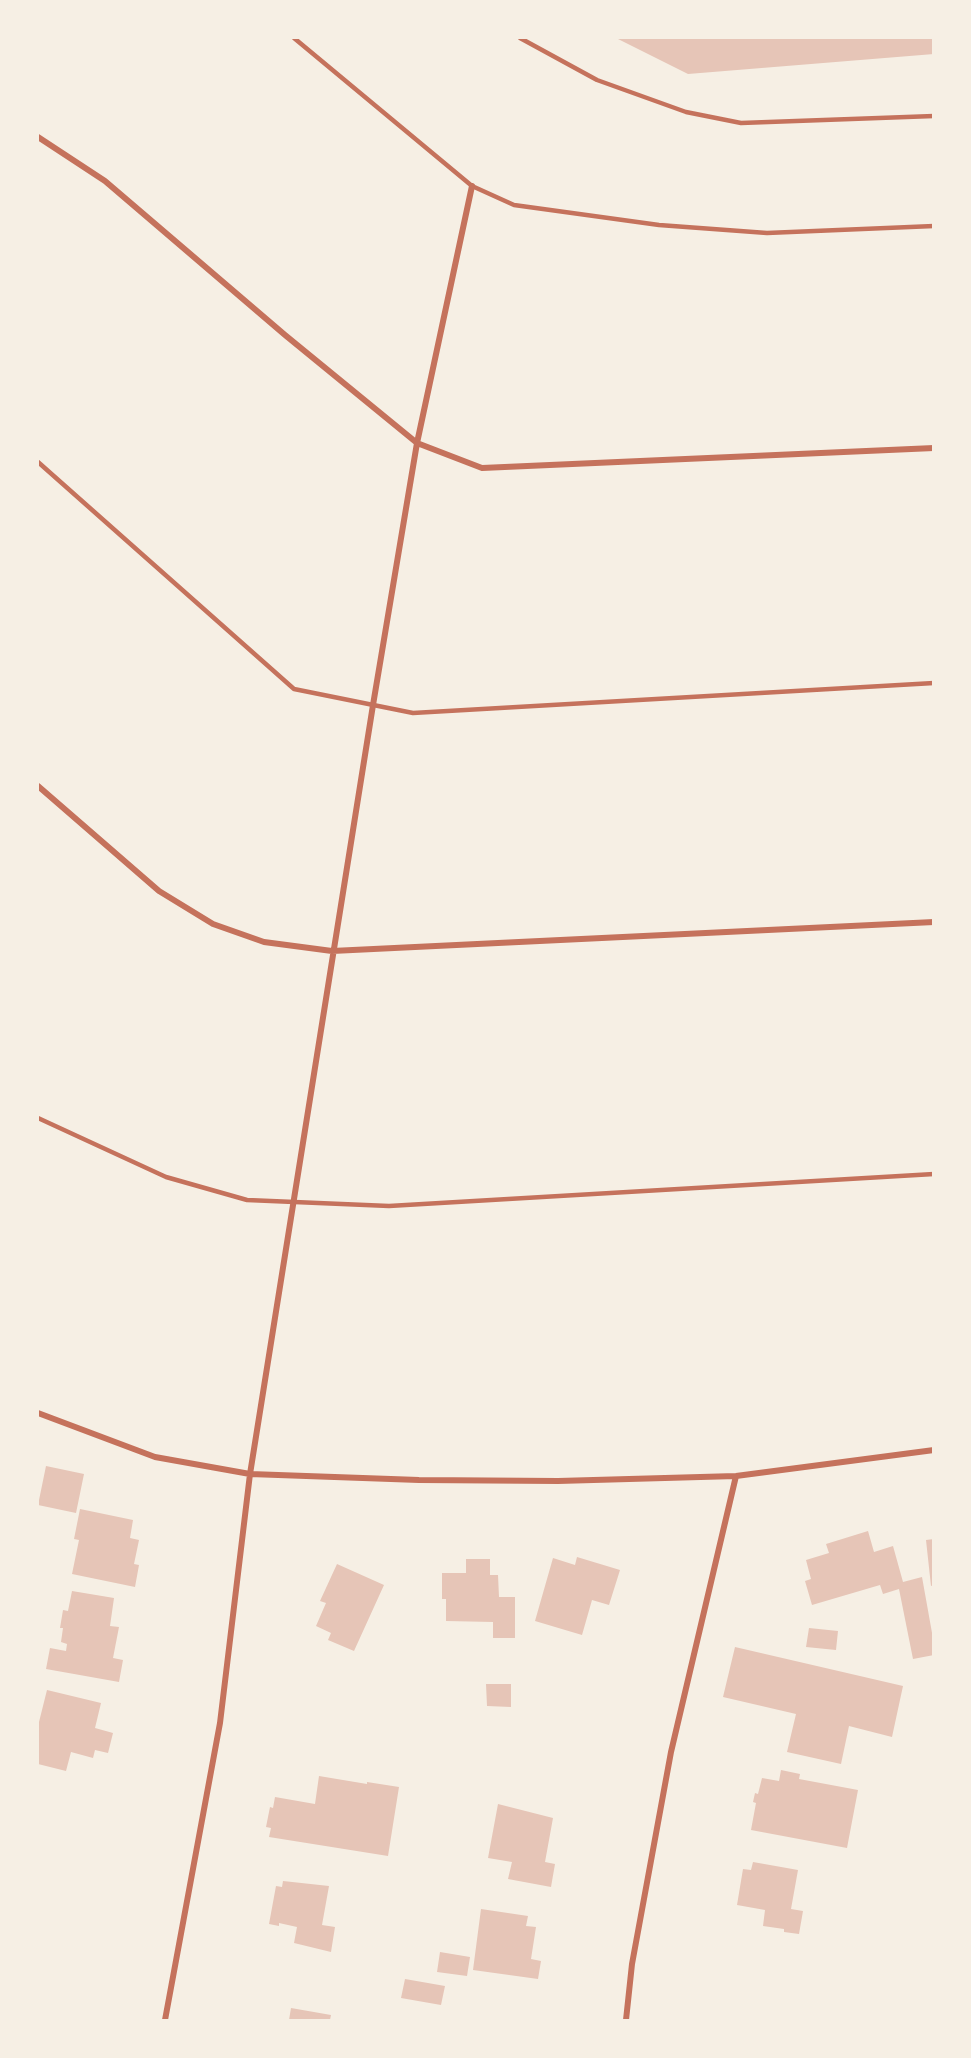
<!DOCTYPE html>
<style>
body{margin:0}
#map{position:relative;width:971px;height:2058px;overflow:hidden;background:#f6efe4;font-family:Arial,sans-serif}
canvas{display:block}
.frame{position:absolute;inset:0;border:39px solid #f6efe4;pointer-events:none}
</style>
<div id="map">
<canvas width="971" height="2058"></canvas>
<div class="frame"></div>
</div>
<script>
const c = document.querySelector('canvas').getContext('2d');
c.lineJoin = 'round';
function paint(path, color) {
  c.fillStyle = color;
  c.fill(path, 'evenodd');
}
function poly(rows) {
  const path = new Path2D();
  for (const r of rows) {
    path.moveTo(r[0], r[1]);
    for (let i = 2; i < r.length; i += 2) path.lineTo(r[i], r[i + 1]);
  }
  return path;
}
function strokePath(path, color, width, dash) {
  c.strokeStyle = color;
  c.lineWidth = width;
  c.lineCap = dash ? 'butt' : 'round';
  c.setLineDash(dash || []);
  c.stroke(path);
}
paint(poly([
 [616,38,934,38,934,54,688,74],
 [46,1466,84,1474,76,1513,38,1505],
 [80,1509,133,1520,130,1538,139,1540,134,1564,139,1565,135,1587,72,1574,79,1540,74,1539],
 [868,1531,874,1552,893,1546,903,1582,922,1577,934,1644,934,1655,913,1659,899,1589,883,1594,880,1585,812,1605,805,1581,811,1579,806,1560,829,1553,826,1544],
 [934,1539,934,1585,931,1586,926,1540],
 [577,1557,620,1570,609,1605,592,1600,582,1635,535,1621,553,1558,575,1565],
 [466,1559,490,1559,490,1575,498,1575,499,1597,515,1597,515,1638,493,1638,493,1622,446,1621,446,1599,442,1599,442,1573,466,1573],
 [337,1564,384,1585,354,1651,328,1640,331,1633,316,1626,326,1603,320,1601],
 [72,1591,114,1598,110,1626,119,1627,113,1658,123,1660,119,1682,46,1669,50,1648,66,1651,67,1644,61,1642,63,1628,60,1628,63,1610,68,1611],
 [809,1628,838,1631,836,1650,806,1647],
 [735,1647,903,1686,892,1737,849,1726,841,1764,787,1752,796,1714,723,1697],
 [486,1684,511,1684,511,1707,487,1706],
 [47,1690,101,1703,95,1728,113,1733,108,1753,95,1750,93,1758,71,1752,66,1771,38,1764,38,1726],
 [781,1770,800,1774,799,1779,858,1790,847,1848,751,1830,756,1803,753,1802,755,1793,758,1794,762,1778,779,1781],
 [319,1776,367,1784,367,1782,399,1787,388,1856,269,1837,271,1828,266,1827,270,1807,273,1808,275,1797,315,1804],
 [498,1804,553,1818,545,1862,555,1864,551,1887,508,1879,512,1862,488,1858],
 [753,1862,798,1870,791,1909,803,1911,799,1934,784,1932,784,1929,763,1926,765,1910,737,1905,743,1869,751,1870],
 [283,1881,329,1886,322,1925,335,1927,331,1952,294,1943,297,1927,279,1923,279,1926,269,1924,276,1886,282,1887],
 [481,1909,528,1916,526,1926,536,1927,531,1959,541,1961,538,1979,473,1970],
 [440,1952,470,1957,467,1976,437,1972],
 [405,1979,445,1986,441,2005,401,1998],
 [291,2008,331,2015,330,2020,289,2020]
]), '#e6c5b7');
strokePath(poly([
 [294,38,472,186,514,205,659,225,767,233,934,226],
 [520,38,597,80,686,112,741,123,934,116],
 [38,462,294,689,413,713,934,683],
 [38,1118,166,1177,247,1200,389,1206,934,1174]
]), '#c5725c', 4.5);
strokePath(poly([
 [38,137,105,181,285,335,417,443,482,468,934,448],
 [38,786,159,891,213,924,264,942,332,951,934,922],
 [38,1413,155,1457,250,1474,419,1480,558,1481,736,1476,934,1450],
 [165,2020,220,1723,250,1474,373,705,417,443,472,186],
 [626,2020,632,1964,671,1752,736,1476]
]), '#c5725c', 6);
</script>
